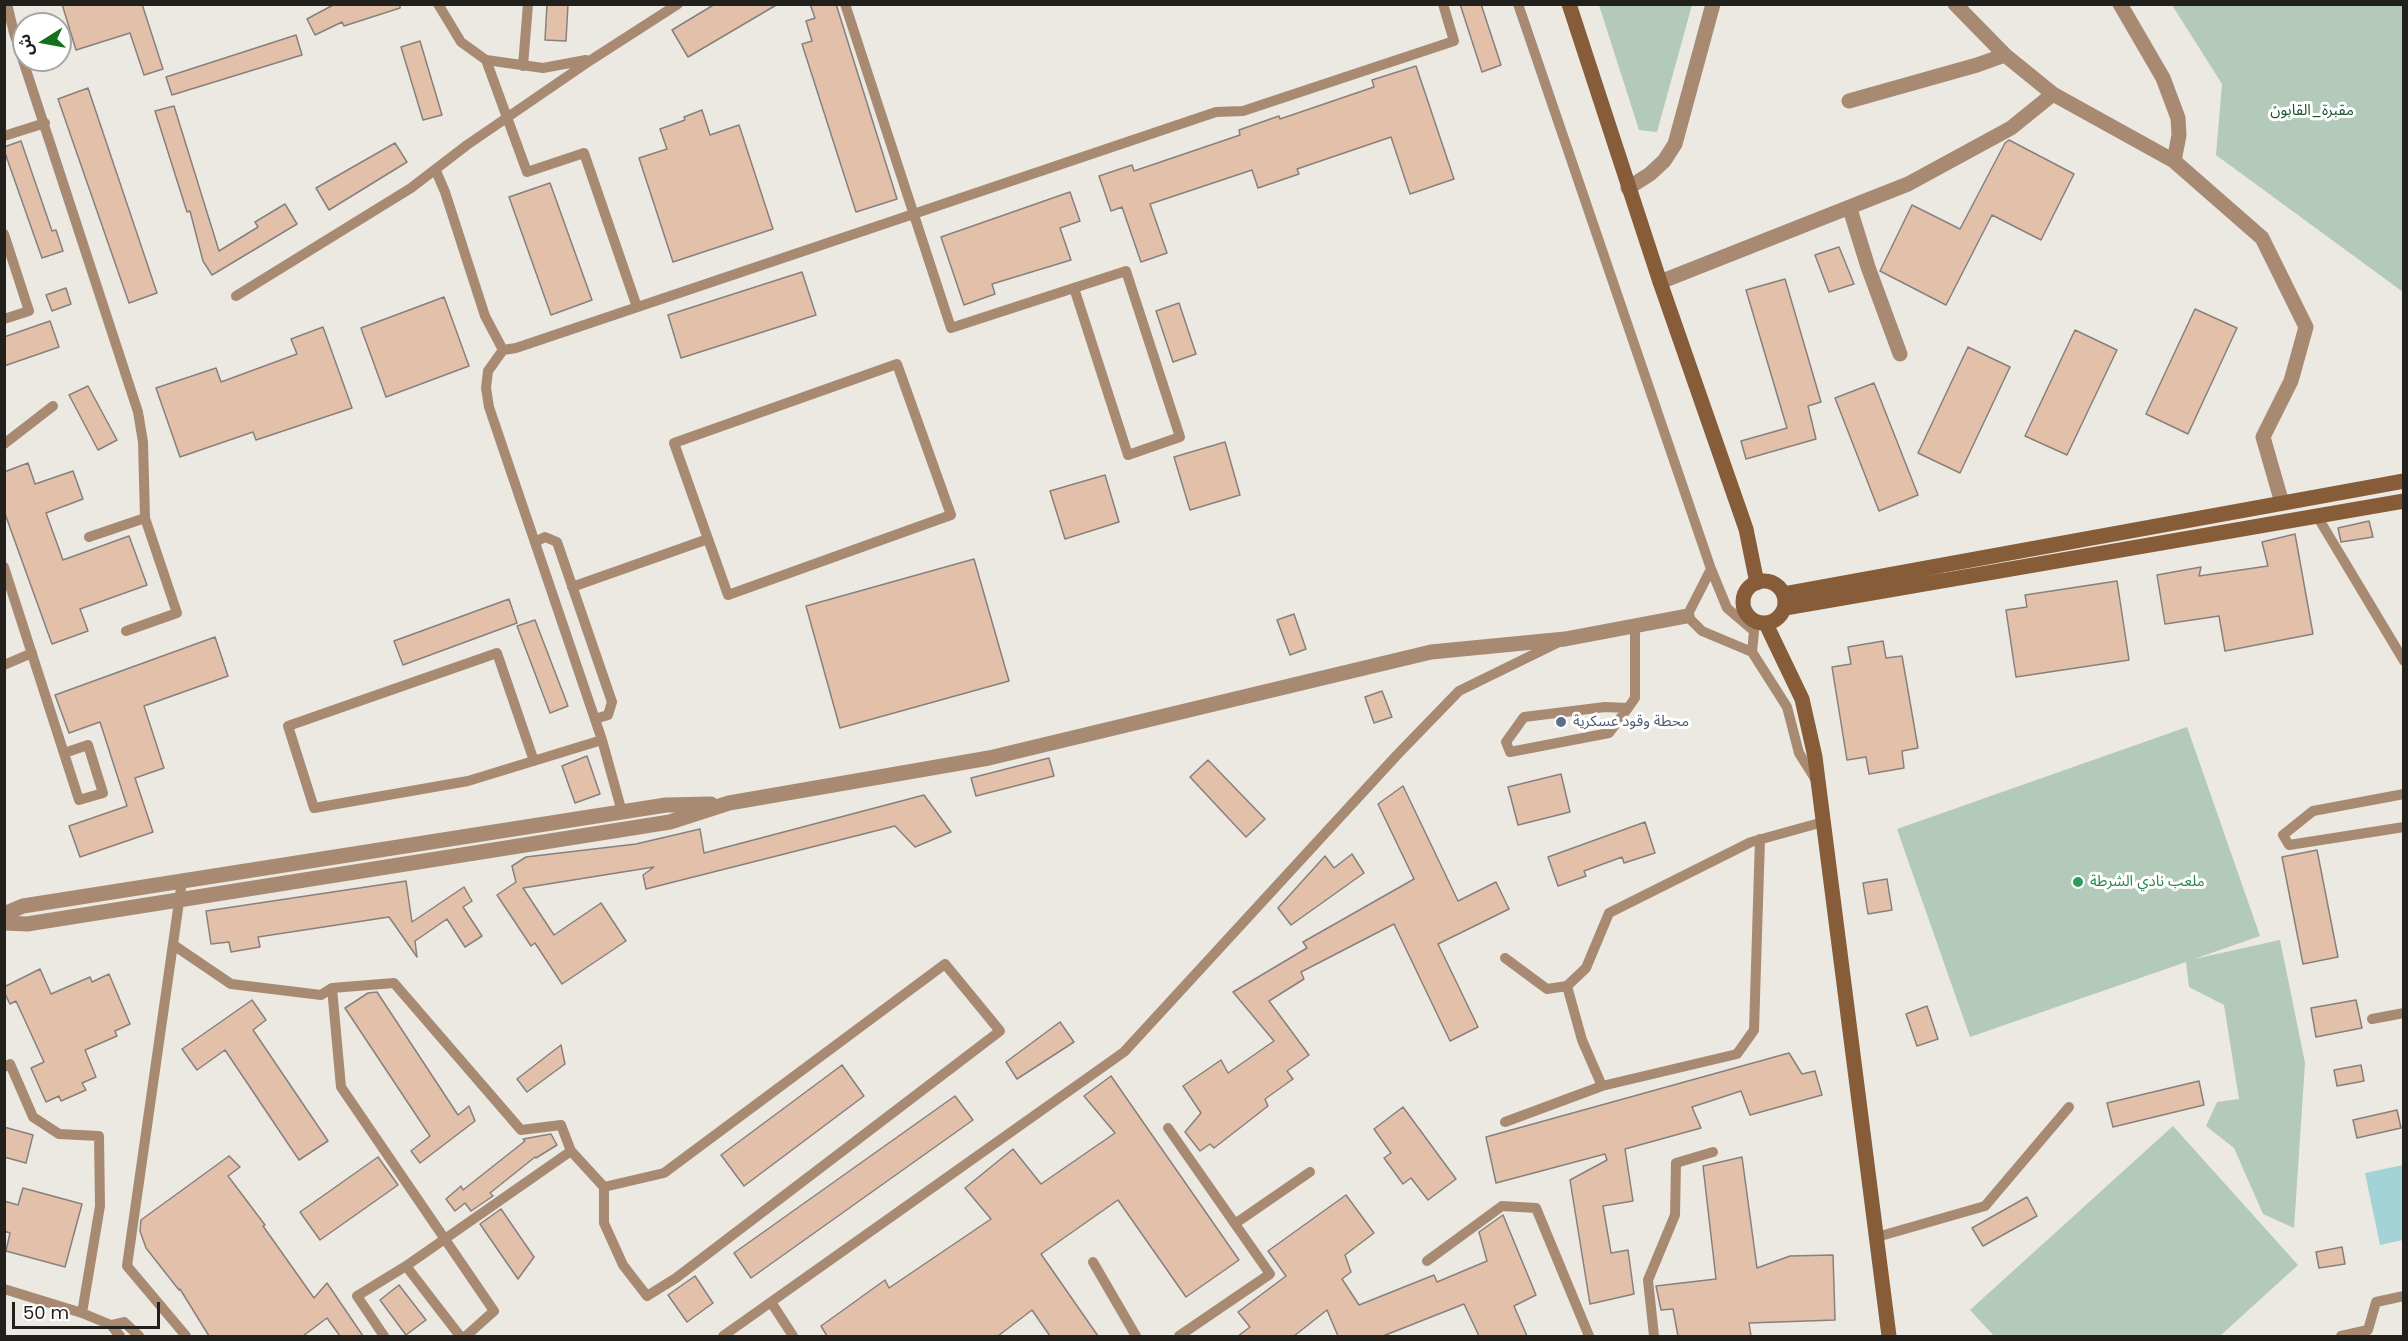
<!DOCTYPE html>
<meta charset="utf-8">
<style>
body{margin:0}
#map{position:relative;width:2408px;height:1341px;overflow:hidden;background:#ebe9e1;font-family:Poppins,"Noto Sans Arabic",sans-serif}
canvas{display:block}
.frame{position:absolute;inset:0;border:6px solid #21201d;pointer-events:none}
.north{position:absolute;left:12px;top:12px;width:60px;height:60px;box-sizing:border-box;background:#fff;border:2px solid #a6a6a5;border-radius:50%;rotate:259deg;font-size:16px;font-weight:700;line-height:24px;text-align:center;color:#21201d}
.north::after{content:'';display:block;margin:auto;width:21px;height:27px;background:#16701b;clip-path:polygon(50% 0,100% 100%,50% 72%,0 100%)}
.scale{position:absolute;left:12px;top:1302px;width:148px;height:27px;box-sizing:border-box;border:3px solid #21201d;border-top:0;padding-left:8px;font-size:18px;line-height:21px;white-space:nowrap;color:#21201d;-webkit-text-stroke:4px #fff;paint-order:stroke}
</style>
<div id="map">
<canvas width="2408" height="1341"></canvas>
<div class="frame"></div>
<div class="north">ش</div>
<div class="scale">50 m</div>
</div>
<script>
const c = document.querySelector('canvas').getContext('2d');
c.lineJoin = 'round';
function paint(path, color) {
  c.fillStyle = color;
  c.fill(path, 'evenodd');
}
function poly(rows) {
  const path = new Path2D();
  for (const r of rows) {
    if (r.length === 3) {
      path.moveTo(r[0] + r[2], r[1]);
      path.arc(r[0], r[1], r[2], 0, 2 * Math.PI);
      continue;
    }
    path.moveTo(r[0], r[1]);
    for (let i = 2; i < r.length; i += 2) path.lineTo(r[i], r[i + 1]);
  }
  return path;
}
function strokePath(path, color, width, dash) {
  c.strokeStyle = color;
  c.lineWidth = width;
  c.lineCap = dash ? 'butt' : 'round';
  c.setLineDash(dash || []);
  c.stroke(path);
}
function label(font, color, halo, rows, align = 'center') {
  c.font = font + ' Poppins,"Noto Sans Arabic",sans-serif';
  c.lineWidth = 6;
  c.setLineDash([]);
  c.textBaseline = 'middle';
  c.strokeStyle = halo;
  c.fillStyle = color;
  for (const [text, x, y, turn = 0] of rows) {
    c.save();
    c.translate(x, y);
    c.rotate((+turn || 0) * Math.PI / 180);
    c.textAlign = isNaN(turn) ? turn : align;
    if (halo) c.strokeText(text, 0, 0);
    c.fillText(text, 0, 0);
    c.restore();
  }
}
paint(poly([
 [1599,5,1692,5,1657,132,1639,130],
 [2172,5,2403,5,2403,292,2216,155,2222,84],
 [2187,727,2260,936,2194,959,2280,940,2305,1063,2294,1228,2263,1214,2234,1148,2206,1126,2217,1102,2239,1099,2224,1005,2189,987,2186,962,1970,1037,1897,829],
 [2173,1126,2298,1265,2220,1336,1994,1336,1970,1310]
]), '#b3c9b9');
paint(poly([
 [2403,1165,2403,1240,2380,1245,2365,1173]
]), '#a3d3d7');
const building = poly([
 [62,4,142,4,163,69,144,75,130,33,76,50,62,4],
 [335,4,400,4,400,8,344,26,342,22,315,35,307,19,335,4],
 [547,4,568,4,566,41,545,40,547,4],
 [715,4,778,4,688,57,672,30,715,4],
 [810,4,836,4,897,199,856,212,802,44,812,41,806,21,815,18,810,4],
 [1460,4,1481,4,1501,65,1482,72,1460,4],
 [296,35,302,55,172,95,166,77,296,35],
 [420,41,442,115,423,120,401,47,420,41],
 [1416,66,1454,179,1410,194,1391,137,1297,169,1299,174,1258,188,1252,170,1150,204,1167,253,1141,262,1122,207,1111,211,1099,176,1132,165,1134,171,1240,135,1239,130,1279,116,1280,119,1374,87,1372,80,1416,66],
 [88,88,157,293,129,303,58,99,88,88],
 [174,106,219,251,258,227,255,222,285,204,297,224,212,275,203,261,190,211,187,212,155,111,174,106],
 [702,110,710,135,739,125,773,229,673,262,639,158,667,149,660,129,685,120,684,117,702,110],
 [2009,140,2074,174,2041,240,1992,215,1946,305,1880,271,1912,205,1960,229,2005,143,2009,140],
 [21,141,52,231,56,230,63,251,42,258,4,150,4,147,21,141],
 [395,143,407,162,329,210,316,188,395,143],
 [550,183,592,300,551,315,509,197,550,183],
 [1070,192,1080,221,1060,228,1071,260,992,284,995,294,964,305,941,237,1070,192],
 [1839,247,1854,284,1829,292,1815,255,1839,247],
 [802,272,816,315,681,358,668,315,802,272],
 [1785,279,1821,402,1808,406,1816,439,1746,459,1741,441,1787,428,1746,290,1785,279],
 [66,288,71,304,52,311,46,295,66,288],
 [444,297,469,366,386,397,361,328,444,297],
 [1179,303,1196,354,1173,362,1156,311,1179,303],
 [2195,309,2237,328,2188,434,2146,414,2195,309],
 [50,321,59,347,4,366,4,337,50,321],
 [323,327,352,408,256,440,253,432,180,457,156,388,216,368,221,382,297,354,291,339,323,327],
 [2075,330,2117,350,2067,455,2025,436,2075,330],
 [1968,347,2010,367,1960,473,1918,453,1968,347],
 [1874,383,1918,495,1879,511,1835,398,1874,383],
 [88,386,117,440,98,450,69,395,88,386],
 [1225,442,1240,495,1190,510,1174,457,1225,442],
 [28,463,35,484,73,471,83,499,46,513,63,560,129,536,147,585,80,609,88,631,52,644,4,511,4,472,28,463],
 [1105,475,1119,522,1065,539,1050,491,1105,475],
 [2369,521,2373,537,2341,542,2338,528,2369,521],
 [2295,534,2313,634,2225,651,2219,616,2165,624,2157,575,2201,567,2199,576,2268,566,2262,542,2295,534],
 [974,559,1009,681,840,728,806,606,974,559],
 [2117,581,2129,660,2016,677,2006,610,2027,607,2025,595,2117,581],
 [509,599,517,623,403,665,394,641,509,599],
 [1294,614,1306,649,1290,655,1277,620,1294,614],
 [535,620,568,706,550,713,517,626,535,620],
 [215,637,228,676,144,706,164,768,135,778,153,832,80,857,69,826,127,806,100,722,69,733,55,695,215,637],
 [1883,641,1886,658,1902,656,1918,748,1902,751,1904,768,1869,774,1866,757,1847,760,1832,667,1851,664,1848,647,1883,641],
 [1382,691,1392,717,1374,723,1365,697,1382,691],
 [587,756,600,794,575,803,562,766,587,756],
 [1049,758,1054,776,976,796,971,778,1049,758],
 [1208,760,1265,819,1246,837,1190,777,1208,760],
 [1561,774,1570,812,1518,825,1508,787,1561,774],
 [1403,786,1458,901,1496,882,1509,909,1438,944,1478,1027,1450,1041,1394,924,1301,972,1304,979,1269,1001,1309,1055,1287,1071,1293,1079,1265,1099,1268,1106,1214,1148,1210,1144,1200,1151,1185,1132,1201,1113,1183,1086,1221,1060,1228,1073,1274,1041,1233,992,1307,948,1303,942,1414,879,1378,804,1403,786],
 [924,795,951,832,915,847,895,826,646,889,643,875,654,867,523,888,554,935,601,903,626,941,562,984,535,943,531,946,497,895,516,882,512,866,526,857,636,844,700,829,704,853,924,795],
 [1645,822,1655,853,1624,863,1622,857,1584,871,1586,876,1558,886,1548,857,1645,822],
 [2317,850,2338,957,2303,964,2282,857,2317,850],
 [1352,854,1364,873,1291,925,1278,908,1325,856,1334,868,1352,854],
 [1887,879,1892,910,1868,914,1863,883,1887,879],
 [406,881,412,922,464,887,472,901,463,907,482,936,465,947,447,919,415,941,417,957,389,917,258,937,260,947,231,952,229,942,211,944,206,911,406,881],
 [40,969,51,994,90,977,92,982,109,974,130,1024,115,1031,117,1036,85,1050,96,1077,82,1083,86,1090,61,1101,59,1096,46,1102,31,1068,44,1062,16,1001,10,1004,4,992,4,987,40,969],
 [377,992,458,1115,469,1106,475,1121,420,1163,411,1151,430,1136,345,1008,368,993,377,992],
 [252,1000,266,1020,253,1030,328,1141,299,1160,225,1050,197,1070,182,1049,252,1000],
 [2356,1000,2362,1028,2316,1037,2311,1008,2356,1000],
 [1927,1006,1938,1039,1917,1046,1906,1014,1927,1006],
 [1060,1022,1074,1042,1017,1079,1006,1062,1060,1022],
 [561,1045,565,1064,527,1092,517,1079,561,1045],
 [1789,1053,1802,1074,1815,1071,1822,1095,1750,1115,1741,1091,1692,1107,1701,1128,1625,1149,1633,1201,1603,1206,1611,1253,1628,1250,1634,1294,1590,1304,1570,1180,1607,1160,1605,1154,1496,1183,1486,1137,1789,1053],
 [842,1065,864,1096,744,1186,721,1155,842,1065],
 [2361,1065,2364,1081,2337,1086,2334,1070,2361,1065],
 [1111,1076,1239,1260,1186,1297,1118,1200,1041,1254,1098,1336,1050,1336,1032,1310,998,1336,827,1336,821,1326,885,1280,889,1288,991,1219,965,1188,1013,1149,1041,1184,1115,1133,1084,1096,1111,1076],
 [2199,1081,2204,1105,2113,1127,2107,1103,2199,1081],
 [955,1096,973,1120,751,1278,734,1253,955,1096],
 [1403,1107,1456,1179,1428,1200,1411,1178,1403,1184,1384,1158,1391,1153,1374,1129,1403,1107],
 [2397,1110,2401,1128,2357,1138,2353,1120,2397,1110],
 [4,1127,33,1135,26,1163,4,1157,4,1127],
 [551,1134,557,1145,536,1158,535,1157,490,1193,493,1196,471,1211,465,1203,455,1211,446,1199,461,1186,463,1190,525,1141,523,1139,551,1134],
 [229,1156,240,1167,228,1176,265,1225,263,1226,314,1298,327,1283,363,1336,340,1336,327,1318,303,1336,209,1336,180,1289,179,1290,146,1248,140,1231,141,1220,229,1156],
 [378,1157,398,1185,320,1240,300,1212,378,1157],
 [1742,1157,1757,1268,1790,1256,1833,1255,1835,1320,1749,1323,1751,1336,1678,1336,1673,1309,1661,1310,1656,1286,1716,1279,1703,1166,1742,1157],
 [23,1188,82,1204,65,1267,6,1251,10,1233,4,1231,4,1201,18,1205,23,1188],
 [1346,1195,1374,1233,1345,1255,1351,1272,1342,1279,1359,1305,1434,1275,1437,1282,1487,1261,1479,1232,1503,1215,1536,1295,1514,1306,1527,1336,1479,1336,1464,1304,1383,1336,1338,1336,1327,1310,1294,1336,1238,1336,1250,1327,1238,1312,1286,1276,1268,1251,1346,1195],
 [2027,1197,2037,1216,1983,1246,1972,1228,2027,1197],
 [501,1209,534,1257,518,1279,480,1224,501,1209],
 [2342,1247,2345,1264,2319,1268,2316,1252,2342,1247],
 [695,1276,713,1303,687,1322,668,1295,695,1276],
 [399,1285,426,1320,406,1335,380,1300,399,1285]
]);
paint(building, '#e3c0a9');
strokePath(building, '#87807c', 1.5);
strokePath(poly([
 [7,4,14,33,138,412,143,442,145,518,177,613,126,631],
 [438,4,461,42,486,60,543,68,586,60],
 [845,4,951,328,1126,271,1180,437,1128,455,1074,288],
 [1518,4,1711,569,1727,608,1754,631],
 [486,60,527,172,584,153,637,307],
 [523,66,528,4],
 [4,136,45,123],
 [436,171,445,192,485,316,503,350],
 [4,234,29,311,4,319],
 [236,296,411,188,467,145,591,60,678,4],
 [4,444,53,406],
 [2317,516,2404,661],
 [89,537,145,518],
 [535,542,545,537,557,542,612,702,608,715,595,719],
 [4,567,79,800,103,793,88,745,64,753],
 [1711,569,1687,616,1702,631,1752,652,1787,707,1799,753,1816,780],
 [572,587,708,539,674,443,897,364,951,515,728,595,708,539],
 [1752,652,1755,621],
 [4,665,32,653],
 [1628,708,1605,707,1524,717,1506,742,1510,752,1609,733,1628,708,1635,698,1635,625],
 [534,761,497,653,288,726,314,808,468,781,602,740],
 [2404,794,2313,811,2283,835,2289,845,2404,827],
 [622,812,602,740,489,407,486,388,488,371,503,350,516,348,1216,112,1243,111,1454,41,1443,4],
 [1760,839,1754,1030,1737,1054,1602,1086,1582,1040,1567,986,1586,968,1609,913,1751,842,1823,822],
 [182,881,127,1266,186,1336],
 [175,946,231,984,321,995,332,988,394,983,521,1130,561,1125,571,1151,604,1187,604,1223,623,1265,647,1296,676,1278,1000,1031,945,964,664,1173,604,1187],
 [1505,958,1547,989,1567,986],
 [332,988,341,1087,494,1311,466,1336],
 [2372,1019,2404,1013],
 [4,1067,10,1064,33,1117,59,1134,99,1136,100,1206,82,1313,4,1289],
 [1505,1122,1602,1086],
 [1168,1128,1270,1274,1179,1336],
 [1236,1223,1310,1172],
 [1877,1237,1985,1206,2069,1107],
 [1427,1261,1502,1206,1536,1208,1589,1336],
 [1093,1262,1136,1336],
 [406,1266,460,1336],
 [771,1302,793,1336],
 [82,1313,111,1325,120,1336],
 [111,1325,124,1322,139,1336],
 [384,1336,357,1296,406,1266,571,1151],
 [723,1336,1124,1052,1397,755,1459,691,1557,643],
 [1654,1336,1648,1280,1675,1215,1676,1163,1713,1152],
 [2341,1336,2368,1330,2376,1302,2404,1296]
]), '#a88a72', 10);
strokePath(poly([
 [1955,4,2005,55,2053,94,2174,161,2262,238,2306,327,2291,381,2263,437,2282,503],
 [2120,4,2163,78,2178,118,2179,135,2174,161],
 [1849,101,1977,65,2005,55],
 [1628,188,1650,174,1664,161,1675,144,1713,4],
 [1850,209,1868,267,1900,354],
 [1660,282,1908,184,2011,128,2053,94]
]), '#a88a72', 15);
strokePath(poly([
 [4,914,23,906,666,805,711,804],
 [4,923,27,924,670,822,729,803,989,758,1431,652,1565,639,1687,616]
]), '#a88a72', 15);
strokePath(poly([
 [1569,4,1660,282,1746,529,1757,583],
 [1764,602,21],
 [1784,594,2404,481],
 [1785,608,2404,501],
 [1766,624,1802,699,1815,757,1889,1336]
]), '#865d38', 15);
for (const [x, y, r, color] of [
 [1561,722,6,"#5c6f8a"],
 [2078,882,6,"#2e9e5b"]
]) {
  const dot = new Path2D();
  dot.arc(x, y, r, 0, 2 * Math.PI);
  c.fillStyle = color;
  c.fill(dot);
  strokePath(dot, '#fff', 2);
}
label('15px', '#1b5231', '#fff', [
 ["مقبرة_القابون",2312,111]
]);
label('15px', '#4e5e75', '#fff', [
 ["محطة وقود عسكرية",1573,722]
], 'left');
label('15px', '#27864d', '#fff', [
 ["ملعب نادي الشرطة",2090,882]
], 'left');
</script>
